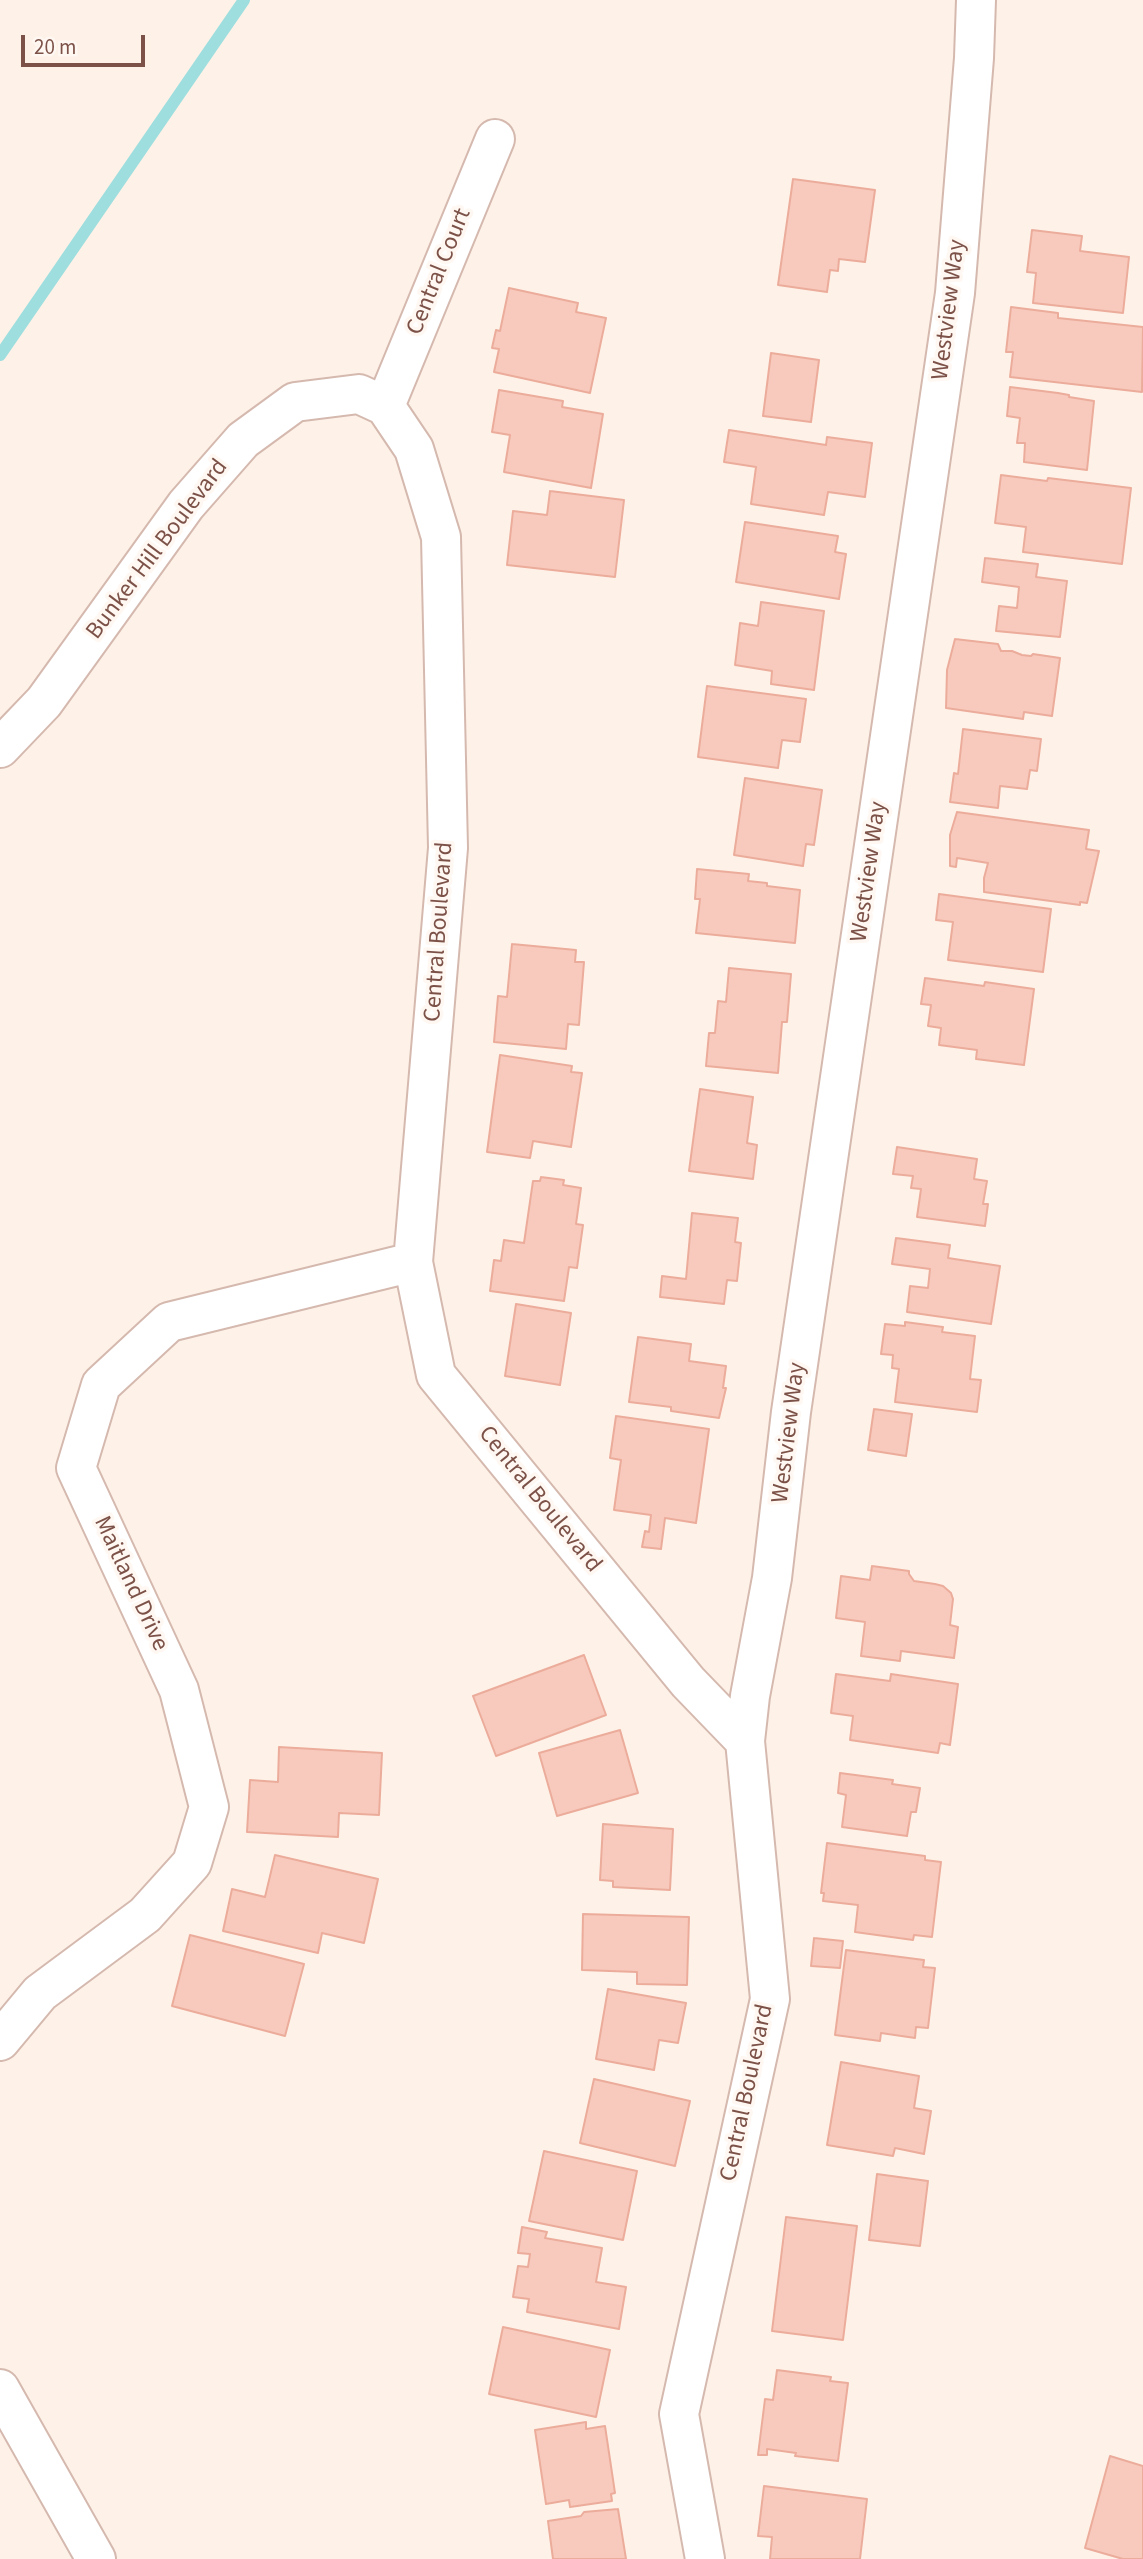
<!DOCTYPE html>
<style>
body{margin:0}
#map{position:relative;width:1143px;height:2559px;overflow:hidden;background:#fef2e8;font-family:"Source Sans 3",sans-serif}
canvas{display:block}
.scale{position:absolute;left:21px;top:35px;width:124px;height:32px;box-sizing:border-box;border:4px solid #7c5248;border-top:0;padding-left:9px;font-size:21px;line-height:24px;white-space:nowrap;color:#7c5248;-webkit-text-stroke:5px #fff7f1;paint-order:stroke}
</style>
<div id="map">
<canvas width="1143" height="2559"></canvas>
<div class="scale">20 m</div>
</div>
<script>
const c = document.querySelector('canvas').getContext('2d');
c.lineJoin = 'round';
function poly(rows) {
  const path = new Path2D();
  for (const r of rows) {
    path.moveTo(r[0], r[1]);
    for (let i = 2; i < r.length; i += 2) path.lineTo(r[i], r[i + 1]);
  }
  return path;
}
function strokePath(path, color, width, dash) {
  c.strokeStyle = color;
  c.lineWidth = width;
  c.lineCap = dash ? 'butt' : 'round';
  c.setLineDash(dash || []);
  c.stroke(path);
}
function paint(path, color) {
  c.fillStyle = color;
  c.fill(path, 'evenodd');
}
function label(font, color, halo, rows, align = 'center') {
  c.font = font + ' "Source Sans 3",sans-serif';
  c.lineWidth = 7;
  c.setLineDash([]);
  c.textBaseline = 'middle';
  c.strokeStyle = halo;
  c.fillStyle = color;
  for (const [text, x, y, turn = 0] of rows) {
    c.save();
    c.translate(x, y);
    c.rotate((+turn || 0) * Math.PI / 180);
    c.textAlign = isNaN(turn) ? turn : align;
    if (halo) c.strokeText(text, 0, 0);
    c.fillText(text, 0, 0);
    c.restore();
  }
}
strokePath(poly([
 [0,355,244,0]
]), '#9edede', 12);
const building = poly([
 [793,179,875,190,865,262,839,259,838,271,830,270,827,292,778,285,793,179],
 [1032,230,1082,236,1080,251,1129,257,1123,313,1033,303,1036,273,1027,272,1032,230],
 [509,288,578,303,576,312,606,318,590,393,494,372,499,349,492,348,496,330,500,331,509,288],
 [1011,307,1058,313,1058,318,1143,327,1142,392,1010,377,1013,352,1006,352,1011,307],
 [771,353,819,360,811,422,763,416,771,353],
 [1010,387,1058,393,1069,395,1069,397,1094,401,1087,470,1024,462,1025,443,1017,443,1020,418,1007,416,1010,387],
 [499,390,563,401,562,407,603,414,591,488,504,472,510,435,492,432,499,390],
 [729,430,826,445,827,437,872,443,865,497,828,492,824,515,751,504,756,467,724,462,729,430],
 [1001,475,1047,481,1048,478,1131,488,1122,564,1023,552,1026,527,995,523,1001,475],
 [550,491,624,500,615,577,507,565,513,511,547,515,550,491],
 [745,522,838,536,835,552,846,554,839,599,736,582,745,522],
 [985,558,1038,564,1036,577,1067,581,1060,637,996,631,999,606,1017,608,1019,587,982,582,985,558],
 [761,602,824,611,814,690,771,684,772,671,735,665,740,623,758,626,761,602],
 [955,639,998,644,1001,651,1012,651,1022,655,1031,656,1033,654,1060,658,1052,716,1024,712,1023,719,946,708,947,670,955,639],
 [707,686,806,699,800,742,782,740,778,768,698,757,707,686],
 [963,729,1041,739,1037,771,1030,770,1027,789,1000,786,998,808,950,802,954,773,958,774,963,729],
 [745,778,822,790,814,845,806,844,803,866,734,855,745,778],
 [957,812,1089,830,1086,849,1099,851,1087,903,1080,902,1080,905,984,892,984,878,988,863,957,858,956,867,950,866,950,835,957,812],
 [697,869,749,874,748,881,767,883,767,886,800,890,795,943,696,933,700,899,695,899,697,869],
 [939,894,1051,909,1043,972,948,960,953,922,936,920,939,894],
 [512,944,576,950,575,962,584,962,579,1025,568,1024,566,1049,494,1042,498,996,507,997,512,944],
 [729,968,791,974,787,1022,782,1022,778,1073,706,1066,709,1033,715,1033,718,1001,726,1002,729,968],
 [925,978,984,986,985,982,1034,989,1024,1065,976,1059,977,1050,939,1045,941,1028,928,1026,931,1005,921,1004,925,978],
 [500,1055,572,1066,571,1072,582,1073,571,1147,533,1141,530,1158,487,1152,500,1055],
 [700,1089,753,1097,747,1143,757,1145,753,1179,689,1171,700,1089],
 [897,1147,977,1159,974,1179,987,1181,983,1204,988,1204,985,1226,917,1217,921,1189,911,1188,913,1176,893,1174,897,1147],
 [541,1177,564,1180,563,1185,581,1188,576,1224,583,1225,577,1268,569,1267,564,1301,490,1291,494,1260,501,1261,504,1240,524,1243,533,1181,540,1181,541,1177],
 [692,1213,738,1218,735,1242,741,1243,737,1281,727,1280,724,1304,660,1297,662,1276,686,1279,692,1213],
 [896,1238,950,1245,948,1258,1000,1266,991,1324,907,1312,910,1286,928,1288,930,1269,892,1264,896,1238],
 [516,1304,571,1313,560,1385,505,1376,516,1304],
 [905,1322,943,1327,942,1332,975,1336,970,1379,981,1380,977,1412,895,1402,899,1369,892,1368,893,1355,881,1354,885,1324,905,1326,905,1322],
 [638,1337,691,1344,689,1361,726,1366,723,1388,726,1388,719,1418,671,1411,671,1407,629,1402,638,1337],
 [874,1409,912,1414,906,1456,868,1450,874,1409],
 [616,1416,709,1429,696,1523,665,1518,661,1549,642,1547,645,1531,649,1532,651,1515,614,1510,621,1460,610,1458,616,1416],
 [872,1566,909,1571,909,1574,914,1581,935,1584,943,1586,951,1593,953,1599,950,1625,958,1627,954,1658,901,1651,900,1661,861,1656,865,1622,836,1618,841,1576,870,1580,872,1566],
 [584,1655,606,1715,496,1756,473,1696,584,1655],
 [836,1674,890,1681,891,1674,958,1684,950,1745,940,1743,938,1753,850,1740,853,1716,831,1713,836,1674],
 [620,1730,638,1793,557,1816,539,1753,620,1730],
 [279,1747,382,1753,379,1815,339,1813,338,1837,247,1832,250,1780,278,1782,279,1747],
 [840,1773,893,1780,892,1784,920,1788,916,1812,911,1812,907,1836,842,1827,846,1795,838,1793,840,1773],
 [603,1824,673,1829,670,1890,613,1887,613,1881,600,1880,603,1824],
 [827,1843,925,1856,925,1860,941,1862,932,1937,914,1935,913,1940,855,1932,858,1905,823,1901,824,1893,821,1893,827,1843],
 [275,1855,378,1879,364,1943,322,1933,318,1953,223,1931,232,1889,265,1897,275,1855],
 [583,1914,689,1917,687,1985,637,1984,637,1972,582,1970,583,1914],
 [190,1935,304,1964,285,2036,172,2006,190,1935],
 [814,1938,843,1941,840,1968,811,1966,814,1938],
 [846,1950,924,1960,923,1967,935,1968,928,2028,916,2027,915,2038,881,2033,880,2041,835,2035,846,1950],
 [608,1989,686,2003,678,2043,659,2040,654,2070,596,2059,608,1989],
 [841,2062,919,2076,914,2108,931,2111,924,2154,895,2148,893,2156,827,2145,841,2062],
 [594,2079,690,2101,675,2166,580,2143,594,2079],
 [544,2151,637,2171,623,2240,529,2221,544,2151],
 [877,2174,928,2181,920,2246,869,2240,877,2174],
 [786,2217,857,2226,843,2340,772,2331,786,2217],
 [522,2227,547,2232,545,2238,602,2248,596,2282,626,2287,619,2329,527,2312,529,2299,513,2297,518,2266,528,2267,530,2254,518,2253,522,2227],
 [503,2327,610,2350,596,2417,489,2394,503,2327],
 [777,2370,831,2377,830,2381,848,2383,838,2461,795,2456,796,2453,767,2449,767,2455,758,2455,765,2399,773,2400,777,2370],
 [586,2422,586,2429,605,2426,615,2493,611,2494,612,2501,570,2507,569,2500,546,2504,535,2430,586,2422],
 [1110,2456,1143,2466,1143,2559,1123,2559,1085,2548,1110,2456],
 [764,2486,867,2499,860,2559,770,2559,772,2537,758,2536,764,2486],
 [618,2509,626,2559,553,2559,548,2521,581,2516,584,2512,618,2509]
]);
paint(building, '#f7cabd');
strokePath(building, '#ecac9b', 2);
const street = poly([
 [385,406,414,449,441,537,448,848,413,1262,436,1375,688,1682,745,1741,770,1999,679,2414,705,2559],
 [385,406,495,139],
 [0,748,44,702,186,505,243,440,295,402,359,394,385,406],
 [745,1741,750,1696,772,1578,791,1412,955,293,974,58,976,0],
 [0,2041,40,1993,145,1915,192,1863,209,1807,179,1690,76,1468,101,1385,169,1322,413,1262],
 [0,2389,96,2559]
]);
strokePath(street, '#d5b9af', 42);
strokePath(street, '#fff', 38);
label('24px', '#7c5248', '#fff7f1', [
 ["Central Court",440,272,-68],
 ["Westview Way",950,310,-83],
 ["Bunker Hill Boulevard",158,550,-53],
 ["Westview Way",870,872,-82],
 ["Central Boulevard",440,932,-86],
 ["Westview Way",790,1433,-83],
 ["Central Boulevard",539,1500,51],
 ["Maitland Drive",130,1584,65],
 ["Central Boulevard",748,2093,-78]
]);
</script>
